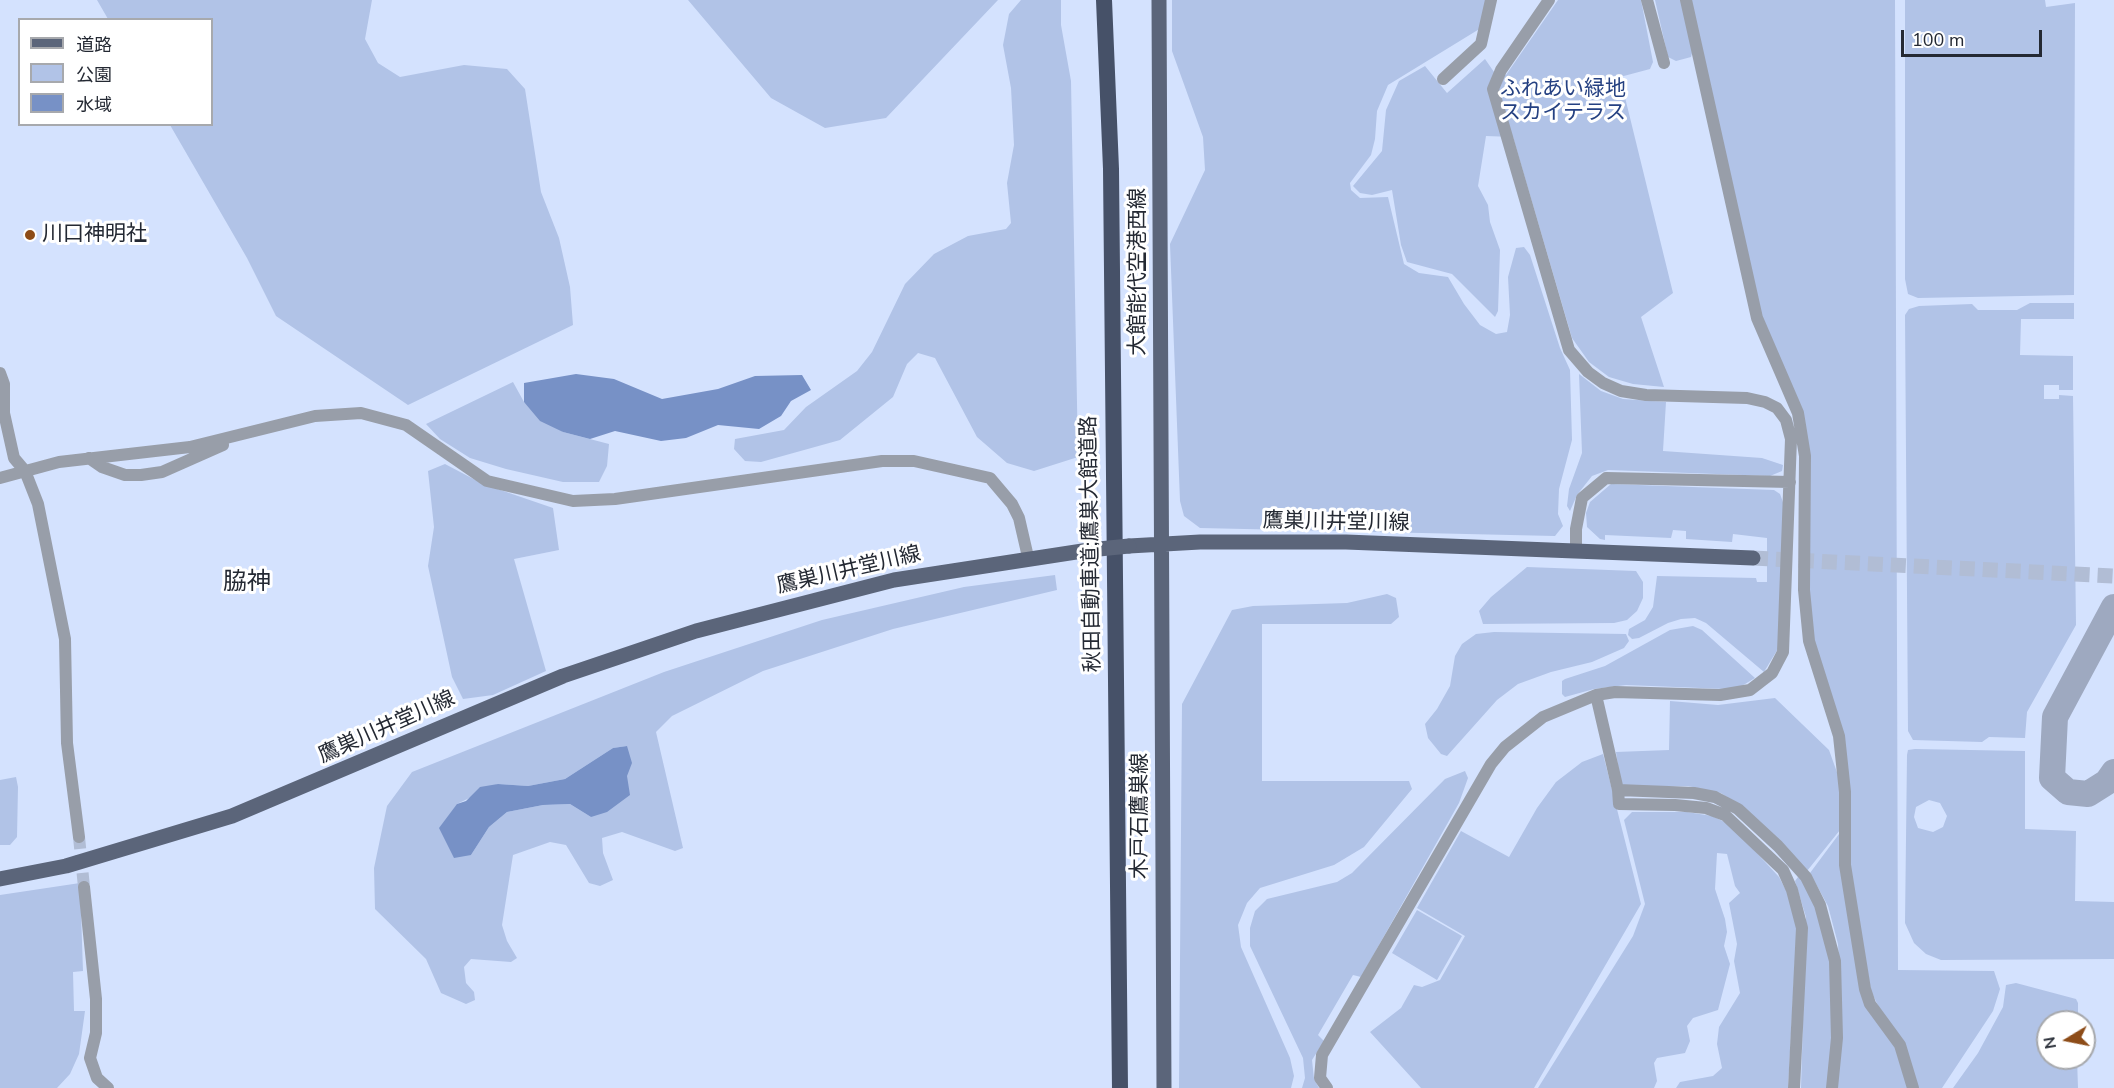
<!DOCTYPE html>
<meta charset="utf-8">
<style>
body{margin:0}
#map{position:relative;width:2114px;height:1088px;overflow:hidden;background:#d4e2fe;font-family:"Nunito Sans","Noto Sans JP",sans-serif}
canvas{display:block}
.legend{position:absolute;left:18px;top:18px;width:195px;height:108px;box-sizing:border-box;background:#fff;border:2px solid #a7a9ad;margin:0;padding:8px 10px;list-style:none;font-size:18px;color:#242933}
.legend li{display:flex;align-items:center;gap:12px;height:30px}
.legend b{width:30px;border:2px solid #a7a9ad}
.north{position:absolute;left:2036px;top:1010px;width:60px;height:60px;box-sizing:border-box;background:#fff;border:2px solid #a7a9ad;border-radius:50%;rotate:260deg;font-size:16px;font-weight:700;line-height:24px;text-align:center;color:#242933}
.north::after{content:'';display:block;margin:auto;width:21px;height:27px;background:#8d4c18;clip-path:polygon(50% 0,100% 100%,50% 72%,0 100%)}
.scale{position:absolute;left:1901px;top:30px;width:141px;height:27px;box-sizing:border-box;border:3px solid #242933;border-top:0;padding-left:8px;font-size:18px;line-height:21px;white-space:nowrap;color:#242933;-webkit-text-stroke:4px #fff;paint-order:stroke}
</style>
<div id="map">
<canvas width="2114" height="1088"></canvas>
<ul class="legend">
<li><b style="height:8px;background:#5b657a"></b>道路</li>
<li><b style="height:16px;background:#b1c3e7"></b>公園</li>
<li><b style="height:16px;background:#7791c6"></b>水域</li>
</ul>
<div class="north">N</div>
<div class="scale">100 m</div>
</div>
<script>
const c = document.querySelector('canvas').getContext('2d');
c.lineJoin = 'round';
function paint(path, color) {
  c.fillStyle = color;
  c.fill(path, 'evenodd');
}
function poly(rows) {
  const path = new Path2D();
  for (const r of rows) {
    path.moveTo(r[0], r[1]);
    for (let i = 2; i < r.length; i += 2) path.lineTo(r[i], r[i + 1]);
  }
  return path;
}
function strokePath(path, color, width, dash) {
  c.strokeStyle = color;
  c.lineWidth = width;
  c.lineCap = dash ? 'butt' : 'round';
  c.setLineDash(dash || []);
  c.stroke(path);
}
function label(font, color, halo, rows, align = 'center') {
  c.font = font + ' "Nunito Sans","Noto Sans JP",sans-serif';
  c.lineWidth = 6;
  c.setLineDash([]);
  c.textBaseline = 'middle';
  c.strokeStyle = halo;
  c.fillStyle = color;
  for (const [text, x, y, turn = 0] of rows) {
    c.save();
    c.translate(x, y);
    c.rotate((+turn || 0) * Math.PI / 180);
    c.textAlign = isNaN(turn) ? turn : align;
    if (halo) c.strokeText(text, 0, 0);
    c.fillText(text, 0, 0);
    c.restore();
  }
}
paint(poly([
 [97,0,372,0,365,39,378,63,400,77,464,65,507,69,525,89,541,192,559,238,570,287,573,325,408,405,276,316,247,258,170,125,212,124,212,20,108,19],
 [688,0,998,0,886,118,825,128,771,98],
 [1021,0,1061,0,1061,25,1071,81,1078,457,1034,471,1007,463,977,437,935,358,918,353,907,364,893,397,840,440,761,462,745,461,734,449,735,439,784,430,806,407,857,371,872,352,905,284,934,254,968,236,1006,229,1011,223,1007,183,1014,145,1011,88,1003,45,1009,14],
 [1172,0,1486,0,1481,28,1388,85,1377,111,1375,139,1371,155,1350,183,1351,190,1360,198,1388,197,1404,264,1419,273,1448,277,1464,304,1480,325,1496,334,1507,332,1510,315,1508,277,1516,248,1524,247,1530,255,1560,348,1570,370,1572,440,1559,489,1558,514,1563,526,1555,536,1200,528,1184,516,1180,501,1170,244,1205,170,1203,137,1172,51],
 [1558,0,1641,0,1653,62,1650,69,1620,77,1673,293,1641,317,1664,387,1633,384,1609,377,1589,362,1572,338,1513,137,1486,136,1478,186,1488,205,1490,222,1500,250,1498,311,1495,317,1452,274,1407,262,1401,245,1392,190,1372,195,1360,193,1353,186,1382,151,1386,110,1399,81,1425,66,1447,93,1485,59,1494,72,1506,75],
 [1655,0,1681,0,1693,49,1691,57,1676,61,1668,57],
 [1689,0,1895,0,1898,970,1994,971,2000,989,1993,1011,1942,1088,1918,1088,1871,991,1849,865,1848,779,1813,639,1808,589,1809,457,1761,321],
 [1905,0,2045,0,2046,7,2075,3,2074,295,1918,298,1908,294,1905,279],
 [2030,303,2074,303,2074,319,2021,319,2020,355,2073,356,2073,390,2059,390,2059,385,2044,385,2044,399,2059,399,2059,395,2073,396,2076,625,2027,712,2025,738,1989,737,1982,742,1913,740,1908,731,1905,315,1909,309,1919,306,1972,304,1978,310,2017,310],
 [1579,374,1601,391,1623,399,1666,402,1663,451,1762,458,1783,465,1782,471,1770,476,1608,470,1592,476,1577,495,1570,511,1567,506,1569,489,1582,453],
 [513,382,524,402,563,432,609,444,607,466,599,482,563,482,506,469,470,458,440,439,426,424],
 [445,464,483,484,553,508,559,550,514,559,546,671,493,695,463,699,452,677,428,566,434,527,428,471],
 [1611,484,1774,490,1780,494,1784,505,1779,647,1764,672,1706,623,1695,618,1681,619,1668,623,1639,638,1632,639,1628,635,1629,629,1645,620,1653,607,1657,576,1756,578,1757,582,1767,582,1767,538,1733,534,1732,542,1686,539,1686,531,1673,530,1671,538,1605,535,1605,540,1600,539,1587,527,1586,513,1590,502],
 [1527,567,1636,571,1643,582,1643,598,1637,611,1627,620,1614,623,1483,624,1479,611,1491,597],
 [1055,575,1057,590,893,629,763,671,672,716,656,732,683,848,675,851,622,832,602,838,603,853,613,880,600,886,589,883,566,845,550,842,513,855,502,925,507,941,517,958,511,962,471,959,464,967,466,983,474,992,475,1000,466,1004,441,993,426,959,375,909,374,868,387,806,412,772,664,672,822,620,964,587],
 [627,746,627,776,591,817,570,804,543,805,507,812,489,827,471,855,457,804,498,784,528,786,565,779,613,748],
 [1387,594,1396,598,1399,617,1391,624,1262,624,1262,781,1409,781,1412,789,1364,847,1334,865,1260,888,1247,903,1238,925,1241,947,1290,1058,1294,1076,1291,1088,1179,1088,1182,704,1232,610,1253,606,1347,603],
 [1693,626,1702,630,1755,678,1740,687,1726,689,1626,685,1594,689,1565,697,1562,694,1562,681,1565,679,1605,666,1670,630],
 [1494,632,1626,634,1629,641,1624,648,1592,662,1551,672,1518,684,1497,700,1447,756,1441,754,1428,738,1425,724,1437,709,1450,686,1455,656,1462,644,1476,634],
 [1775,698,1829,750,1839,778,1840,830,1807,871,1744,809,1721,793,1688,786,1621,787,1616,752,1669,750,1670,701,1718,705],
 [1915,749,2025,751,2025,829,2076,831,2075,901,2114,902,2114,959,1941,960,1926,954,1914,943,1905,923,1907,755,1908,750],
 [1929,800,1940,803,1947,816,1943,827,1933,832,1918,828,1914,817,1916,807],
 [1603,754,1641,904,1534,1088,1421,1088,1370,1032,1401,1008,1414,985,1422,987,1440,980,1465,936,1417,908,1461,831,1509,857,1537,808,1556,782,1582,762],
 [1465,771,1468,778,1459,803,1361,977,1353,975,1318,1035,1324,1041,1312,1060,1314,1079,1319,1088,1302,1088,1305,1078,1303,1058,1250,946,1250,928,1255,911,1267,899,1337,882,1352,873,1445,779],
 [16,777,18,787,17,837,10,845,0,845,0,780],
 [1632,812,1687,812,1712,816,1731,825,1779,877,1790,898,1797,925,1788,1088,1676,1088,1680,1082,1713,1076,1722,1068,1717,1044,1719,1027,1740,993,1734,961,1737,944,1729,903,1740,893,1735,886,1727,854,1717,853,1715,889,1725,919,1727,932,1724,946,1730,964,1718,1010,1693,1018,1687,1026,1690,1041,1685,1053,1657,1058,1654,1063,1657,1081,1654,1088,1538,1088,1633,936,1645,904,1624,820],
 [1839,834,1840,865,1864,1003,1899,1053,1908,1088,1837,1088,1841,1005,1838,944,1828,906,1810,873],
 [1798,877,1805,881,1818,909,1830,956,1833,1034,1828,1088,1801,1088,1806,917,1795,881],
 [80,883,83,971,73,972,74,1011,85,1011,79,1054,70,1074,57,1088,0,1088,0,895],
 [1417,910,1462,936,1437,980,1392,953],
 [2016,983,2076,999,2078,1003,2078,1022,2048,1022,2048,1058,2077,1058,2078,1088,1953,1088,1978,1053,2003,1007,2006,985]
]), '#b1c3e7');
paint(poly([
 [576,374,614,379,662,399,718,389,755,376,802,375,811,390,791,401,781,416,759,429,718,425,686,438,661,441,615,431,590,439,563,432,540,421,524,402,524,383],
 [627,746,632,763,627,776,630,795,607,812,591,817,570,804,543,805,507,812,489,827,471,855,454,858,439,828,457,804,466,801,480,787,498,784,528,786,565,779,613,748]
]), '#7791c6');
strokePath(poly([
 [2114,607,2055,717,2052,778,2068,792,2088,794,2107,782,2114,772]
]), '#9ea9c0', 26);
strokePath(poly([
 [79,837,84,887]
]), '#b1bdd5', 12, [12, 6]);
strokePath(poly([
 [1753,558,2114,576]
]), '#b1bdd5', 15, [15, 8]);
strokePath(poly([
 [1647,0,1664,63],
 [1686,0,1757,318,1798,413,1805,456,1804,590,1809,641,1839,736,1845,792,1845,865,1865,989,1870,1004,1900,1045,1913,1088],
 [1443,79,1481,44,1491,0],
 [0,373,4,384,4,413,14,458,25,471,38,504,65,639,67,743,79,837],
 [89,458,102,467,125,475,141,475,162,472,223,445],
 [0,478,59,462,190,447,315,416,361,413,406,425,487,481,573,501,615,499,882,461,914,461,990,478,1012,504,1019,518,1028,557],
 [1576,552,1576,529,1582,498,1606,478,1790,482],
 [1596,695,1618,790,1694,793,1715,797,1738,809,1778,846,1806,877,1820,905,1835,961,1837,1038,1832,1088],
 [1618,790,1619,804,1675,805,1706,808,1725,815,1783,870,1792,890,1802,928,1794,1088],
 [84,887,96,999,96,1033,90,1058,97,1078,108,1088],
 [1327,1088,1320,1078,1322,1055,1491,764,1505,747,1543,717,1596,695,1615,692,1720,695,1750,690,1772,673,1783,652,1791,439,1786,420,1777,408,1765,402,1747,398,1646,395,1621,391,1603,383,1588,372,1569,350,1493,89,1501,70,1549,0]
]), '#989ea9', 12);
strokePath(poly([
 [1159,0,1164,1088],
 [1129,546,1200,542,1346,542,1753,558],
 [0,879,66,866,232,816,563,676,696,631,894,580,1089,550]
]), '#5b657a', 15);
strokePath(poly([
 [1104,0,1111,169,1120,1088]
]), '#465168', 16);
strokePath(poly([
 [1089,550,1129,546]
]), '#5b657a', 15);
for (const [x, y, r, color] of [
 [30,235,6,"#8d4c18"]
]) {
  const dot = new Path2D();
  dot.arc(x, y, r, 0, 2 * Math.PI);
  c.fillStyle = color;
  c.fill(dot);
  strokePath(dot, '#fff', 2);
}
label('21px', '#254182', '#fff', [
 ["ふれあい緑地",1563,90],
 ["スカイテラス",1563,114]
]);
label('21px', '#242933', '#fff', [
 ["川口神明社",42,235]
], 'left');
label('21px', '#242933', '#fff', [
 ["大館能代空港西線",1139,272,-90],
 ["鷹巣川井堂川線",1336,523,1],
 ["秋田自動車道;鷹巣大館道路",1092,544,-91],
 ["鷹巣川井堂川線",849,571,-13],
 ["鷹巣川井堂川線",387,728,-24],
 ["木戸石鷹巣線",1141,816,-90]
]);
label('24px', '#242933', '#fff', [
 ["脇神",247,583]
]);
</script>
